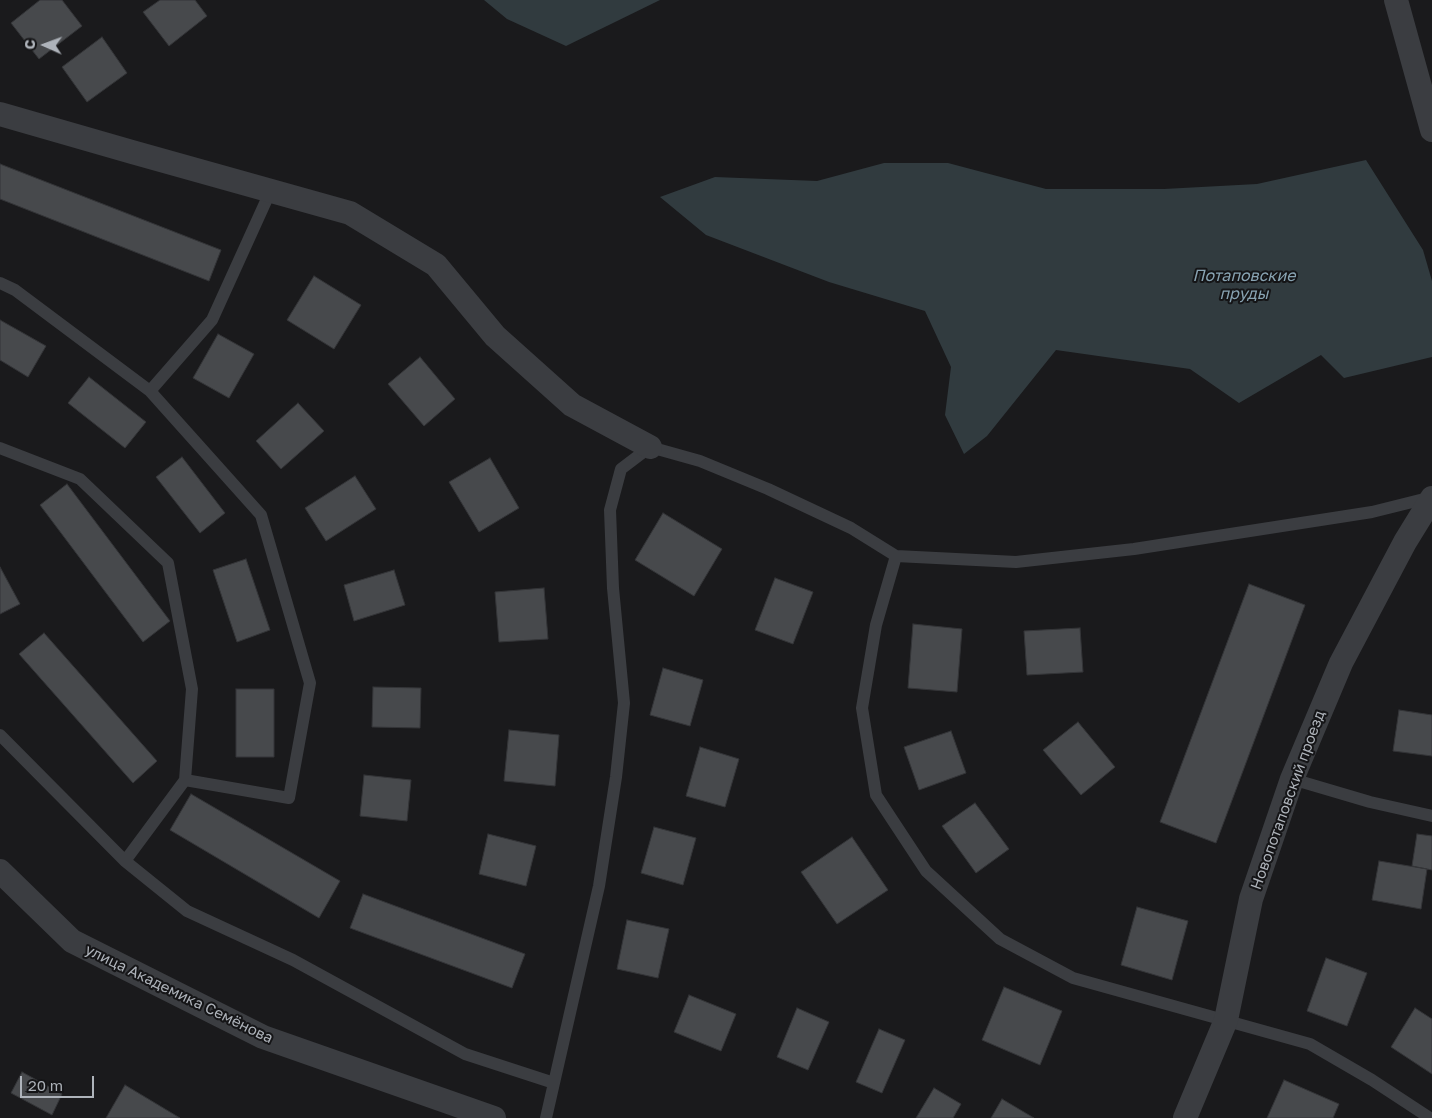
<!DOCTYPE html>
<meta charset="utf-8">
<style>
body{margin:0}
#map{position:relative;width:1432px;height:1118px;overflow:hidden;background:#1a1a1c;font-family:"Golos Text",sans-serif}
canvas{display:block}
.north{position:absolute;left:20px;top:20px;width:50px;height:50px;-webkit-text-stroke:4px #151517;paint-order:stroke;rotate:272deg;font-size:14px;font-weight:700;line-height:20px;text-align:center;color:#aeb3ba}
.north::after{content:'';display:block;margin:auto;width:18px;height:22px;background:#aeb3ba;clip-path:polygon(50% 0,100% 100%,50% 72%,0 100%)}
.scale{position:absolute;left:20px;top:1076px;width:74px;height:22px;box-sizing:border-box;border:2px solid #aeb3ba;border-top:0;padding-left:6px;font-size:15px;line-height:18px;white-space:nowrap;color:#aeb3ba;-webkit-text-stroke:4px #151517;paint-order:stroke}
</style>
<div id="map">
<canvas width="1432" height="1118"></canvas>
<div class="north">С</div>
<div class="scale">20 m</div>
</div>
<script>
const c = document.querySelector('canvas').getContext('2d');
c.lineJoin = 'round';
function paint(path, color) {
  c.fillStyle = color;
  c.fill(path, 'evenodd');
}
function poly(rows) {
  const path = new Path2D();
  for (const r of rows) {
    path.moveTo(r[0], r[1]);
    for (let i = 2; i < r.length; i += 2) path.lineTo(r[i], r[i + 1]);
  }
  return path;
}
function strokePath(path, color, width, dash) {
  c.strokeStyle = color;
  c.lineWidth = width;
  c.lineCap = dash ? 'butt' : 'round';
  c.setLineDash(dash || []);
  c.stroke(path);
}
function label(font, color, halo, rows, align = 'center') {
  c.font = font + ' "Golos Text",sans-serif';
  c.lineWidth = 4;
  c.setLineDash([]);
  c.textBaseline = 'middle';
  c.strokeStyle = halo;
  c.fillStyle = color;
  for (const [text, x, y, turn = 0] of rows) {
    c.save();
    c.translate(x, y);
    c.rotate((+turn || 0) * Math.PI / 180);
    c.textAlign = isNaN(turn) ? turn : align;
    if (halo) c.strokeText(text, 0, 0);
    c.fillText(text, 0, 0);
    c.restore();
  }
}
paint(poly([
 [484,0,660,0,566,46,507,19],
 [1366,160,1423,250,1432,281,1432,357,1344,378,1321,355,1239,403,1190,369,1056,350,987,436,964,454,945,415,951,367,925,311,829,282,706,235,660,197,715,177,817,181,884,163,948,163,1046,189,1164,189,1257,184]
]), '#313b3f');
const building = poly([
 [40,0,62,0,82,26,39,59,11,23,40,0],
 [160,0,195,0,207,16,169,46,143,12,160,0],
 [102,37,127,73,87,102,62,67,102,37],
 [0,164,221,250,209,281,0,199,0,164],
 [314,276,361,305,334,349,287,320,314,276],
 [0,320,46,346,28,377,0,360,0,320],
 [218,334,254,354,229,398,193,378,218,334],
 [420,357,455,399,424,426,388,384,420,357],
 [89,377,146,422,125,448,68,403,89,377],
 [298,403,324,431,281,469,256,441,298,403],
 [182,457,225,513,200,533,156,477,182,457],
 [490,458,519,508,479,532,449,482,490,458],
 [355,476,376,509,326,541,305,508,355,476],
 [67,484,170,621,143,642,40,505,67,484],
 [663,513,722,549,694,596,635,560,663,513],
 [246,559,270,630,237,642,213,570,246,559],
 [0,567,20,604,0,614,0,567],
 [394,570,405,605,354,621,344,585,394,570],
 [775,578,813,592,793,644,755,630,775,578],
 [1249,584,1305,605,1216,843,1160,822,1249,584],
 [544,588,548,639,499,642,495,592,544,588],
 [913,624,962,629,957,692,908,688,913,624],
 [1080,628,1083,672,1027,675,1024,631,1080,628],
 [44,633,157,761,133,783,19,654,44,633],
 [663,668,703,680,690,726,650,715,663,668],
 [373,687,421,688,420,728,372,727,373,687],
 [236,689,274,689,274,757,236,757,236,689],
 [1399,710,1432,715,1432,756,1393,751,1399,710],
 [1078,722,1115,767,1081,795,1043,750,1078,722],
 [509,730,559,735,555,786,504,781,509,730],
 [951,731,966,773,919,790,904,747,951,731],
 [700,747,739,759,725,807,686,796,700,747],
 [364,775,411,780,407,821,360,816,364,775],
 [191,794,340,881,319,918,170,830,191,794],
 [975,803,1009,849,976,873,942,826,975,803],
 [654,827,696,838,683,885,641,873,654,827],
 [488,834,536,846,526,886,479,874,488,834],
 [1417,834,1432,836,1432,870,1412,866,1417,834],
 [852,837,888,890,837,924,801,872,852,837],
 [1379,861,1427,869,1421,909,1372,900,1379,861],
 [363,894,525,954,512,988,350,928,363,894],
 [1137,907,1188,921,1172,980,1121,965,1137,907],
 [627,920,669,929,658,978,617,969,627,920],
 [1326,958,1367,973,1347,1026,1307,1011,1326,958],
 [1004,987,1062,1011,1040,1065,982,1040,1004,987],
 [689,995,736,1014,721,1051,674,1032,689,995],
 [797,1008,829,1022,808,1070,777,1057,797,1008],
 [1415,1008,1432,1019,1432,1074,1391,1047,1415,1008],
 [879,1029,905,1040,882,1093,856,1082,879,1029],
 [22,1072,62,1094,52,1115,11,1093,22,1072],
 [1284,1080,1339,1104,1333,1118,1267,1118,1284,1080],
 [125,1085,180,1118,106,1118,125,1085],
 [934,1088,961,1104,953,1118,916,1118,934,1088],
 [1002,1099,1034,1118,991,1118,1002,1099]
]);
paint(building, '#47494c');
strokePath(building, '#343538', 1);
strokePath(poly([
 [0,283,15,290,150,391,261,515,310,683,289,798,185,780],
 [150,391,212,320,271,190],
 [0,448,80,479,168,563,192,689,185,780,125,861],
 [896,556,876,625,862,708,876,795,926,871,1000,939,1073,978,1310,1044,1372,1080,1430,1118],
 [0,735,125,861,187,911,293,960,465,1054,554,1083],
 [1292,779,1370,802,1432,816],
 [546,1118,599,886,616,777,624,703,613,588,610,510,621,469,650,447,700,461,768,489,851,528,896,556,1016,562,1134,549,1372,512,1432,497]
]), '#3b3d41', 12);
strokePath(poly([
 [1396,0,1432,130],
 [0,114,132,152,350,213,436,265,495,336,572,405,650,447],
 [0,871,72,941,263,1037,494,1118],
 [1185,1118,1226,1020,1251,899,1292,779,1341,663,1405,542,1432,498]
]), '#3b3d41', 24);
label('15px', '#aeb3ba', '#151517', [
 ["Новопотаповский проезд",1288,800,-70],
 ["улица Академика Семёнова",179,994,26]
]);
label('italic 16px', '#88a3b2', '#151517', [
 ["Потаповские",1244,276],
 ["пруды",1244,294]
]);
</script>
